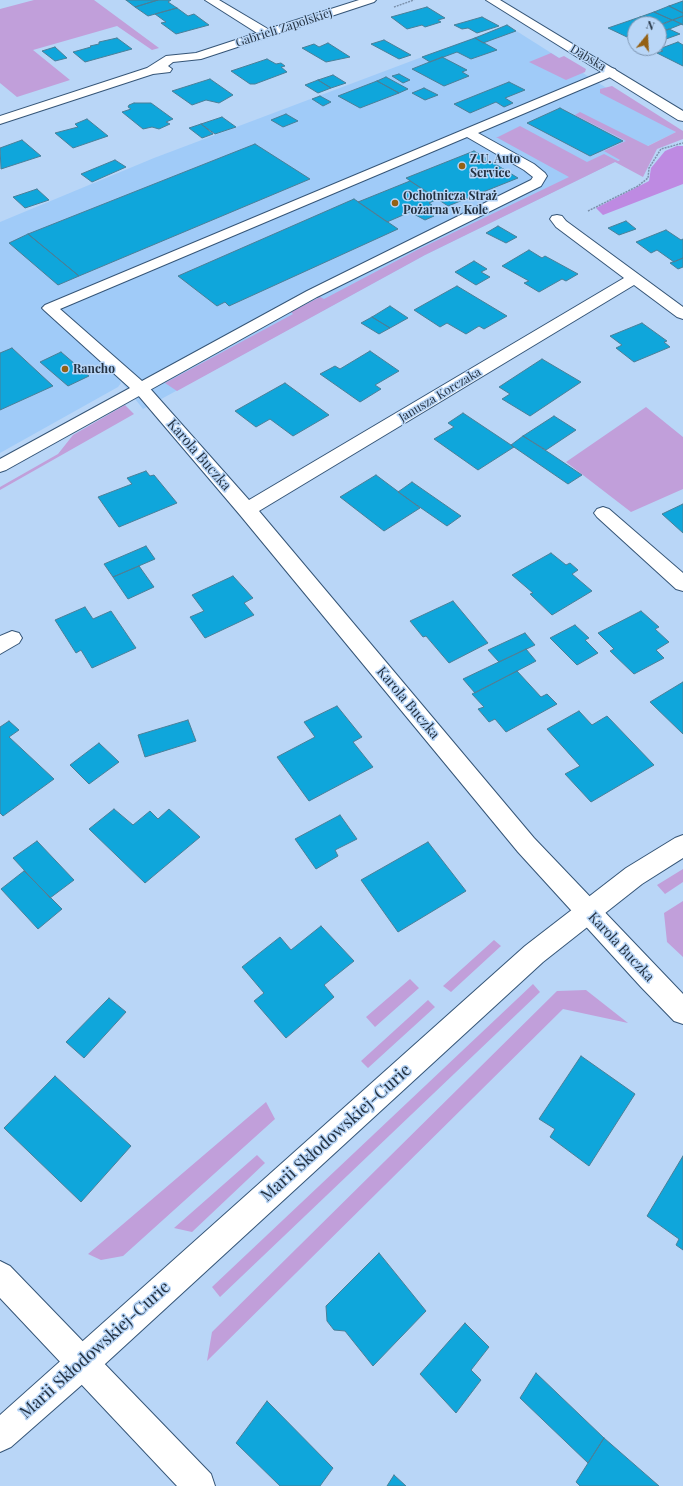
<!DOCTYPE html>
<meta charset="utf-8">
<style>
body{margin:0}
#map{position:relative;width:683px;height:1486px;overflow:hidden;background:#b9d6f7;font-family:"Playfair Display",serif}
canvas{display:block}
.north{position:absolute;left:627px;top:16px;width:40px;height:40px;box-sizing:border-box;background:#b9d6f7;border:1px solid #7d94af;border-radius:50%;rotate:18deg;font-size:11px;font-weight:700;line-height:16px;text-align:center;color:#243242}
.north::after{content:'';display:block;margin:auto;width:14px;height:18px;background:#946114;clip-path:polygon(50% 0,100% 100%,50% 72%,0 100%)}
</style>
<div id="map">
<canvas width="683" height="1486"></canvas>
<div class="north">N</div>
</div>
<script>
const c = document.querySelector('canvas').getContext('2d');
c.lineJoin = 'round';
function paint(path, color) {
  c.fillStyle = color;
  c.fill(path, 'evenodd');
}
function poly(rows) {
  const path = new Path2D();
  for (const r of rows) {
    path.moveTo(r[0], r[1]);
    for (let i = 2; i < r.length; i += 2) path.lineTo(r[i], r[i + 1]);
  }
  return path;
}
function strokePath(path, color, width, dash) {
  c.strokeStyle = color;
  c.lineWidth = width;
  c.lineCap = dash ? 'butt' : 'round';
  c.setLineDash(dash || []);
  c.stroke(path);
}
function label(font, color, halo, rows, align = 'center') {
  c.font = font + ' "Playfair Display",serif';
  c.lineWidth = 3;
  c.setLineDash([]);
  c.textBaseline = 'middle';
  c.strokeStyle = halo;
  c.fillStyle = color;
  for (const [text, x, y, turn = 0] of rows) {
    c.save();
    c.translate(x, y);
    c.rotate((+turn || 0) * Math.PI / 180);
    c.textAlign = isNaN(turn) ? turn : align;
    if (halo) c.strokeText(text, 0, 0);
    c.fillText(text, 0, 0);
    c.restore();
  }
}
paint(poly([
 [507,25,676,132,425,255,143,409,120,380,121,383,118,387,0,453,0,222,154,158]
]), '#a0cbf8');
paint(poly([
 [34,0,94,0,159,48,152,50,117,26,33,50,70,80,17,97,0,83,0,9],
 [551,53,559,58,564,56,586,69,585,72,566,80,529,62],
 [612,86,683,131,683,139,657,149,643,177,615,162,425,255,177,391,165,383,293,314,291,312,320,297,324,299,417,250,569,177,496,137,498,137,520,126,587,162,604,154,618,161,620,160,604,151,626,141,575,115,580,112,648,146,676,132,600,93,600,89],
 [125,405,134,414,0,490,0,487,58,454,73,435],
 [646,407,683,437,683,489,631,512,566,462],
 [683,869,683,882,665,894,657,885],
 [683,901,683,957,667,942,664,913],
 [494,940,501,946,451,992,443,986],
 [410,979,419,988,375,1027,366,1017],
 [533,984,540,992,220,1297,212,1287],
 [586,990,628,1023,563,1009,207,1361,212,1332,557,991],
 [428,1000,435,1007,368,1068,361,1061],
 [266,1102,275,1119,123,1256,101,1260,88,1254],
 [257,1155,265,1163,192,1232,174,1228]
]), '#c19fda');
paint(poly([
 [677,146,683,146,683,184,603,215,596,208,649,181,651,168,665,151]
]), '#be8ae2');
const building = poly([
 [126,0,158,0,135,7,126,0],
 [158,0,171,0,168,2,177,8,148,16,135,7,158,0],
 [683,1,683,13,669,6,683,1],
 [669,6,683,13,683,16,672,20,654,12,669,6],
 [427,7,445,18,438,20,441,22,425,27,422,25,407,29,391,17,427,7],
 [177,8,188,16,194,14,209,25,176,34,161,23,166,22,155,14,177,8],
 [654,12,672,20,659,25,640,17,654,12],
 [683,16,683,25,673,20,683,16],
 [482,17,499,26,477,33,468,28,462,29,454,25,482,17],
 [640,17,655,24,635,24,635,34,627,37,608,28,640,17],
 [673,20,682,24,667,30,659,26,673,20],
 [507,25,516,31,483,43,475,38,507,25],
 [669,29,680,34,666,39,659,36,659,33,669,29],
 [117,38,132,49,85,62,73,52,91,47,90,46,99,44,99,42,117,38],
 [475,38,497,50,471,59,457,52,430,62,422,57,475,38],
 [384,40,411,55,399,59,371,44,384,40],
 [678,42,683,45,683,66,657,53,663,51,659,49,678,42],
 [328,43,350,57,326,62,302,48,314,44,319,47,328,43],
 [55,47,67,58,55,61,42,51,55,47],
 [442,57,467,70,462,72,469,76,444,86,412,69,442,57],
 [267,59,276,64,281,63,285,66,281,67,287,72,255,84,250,84,231,71,267,59],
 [399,74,410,80,403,83,392,76,399,74],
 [333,75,346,83,331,88,318,80,333,75],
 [386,77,408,89,399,93,377,81,386,77],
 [210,79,233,95,219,103,206,100,192,105,172,91,210,79],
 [318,80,331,88,318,93,305,85,318,80],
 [377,81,399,93,360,108,338,96,377,81],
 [509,82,525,90,505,98,513,103,504,107,496,102,470,113,454,104,509,82],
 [424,88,438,95,425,100,412,93,424,88],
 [320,96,331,102,323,106,312,99,320,96],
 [134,103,151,103,173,119,166,122,170,124,159,129,152,127,143,129,122,112,131,109,128,107,129,105,134,103],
 [560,108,623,141,590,156,527,123,560,108],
 [286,114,298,121,283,127,271,120,286,114],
 [222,117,236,127,215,134,201,124,222,117],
 [87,119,108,136,73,148,55,133,78,127,75,124,87,119],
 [201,124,213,134,202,138,189,128,201,124],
 [22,140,41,156,1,169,0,148,22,140],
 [255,144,310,179,79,276,28,234,255,144],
 [474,151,518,178,448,206,406,178,474,151],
 [115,160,126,167,92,182,81,174,115,160],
 [410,181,438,199,429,203,432,205,424,209,420,207,434,216,425,220,410,212,387,222,358,202,410,181],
 [37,189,49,200,25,208,13,197,37,189],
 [354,199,398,229,229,306,225,302,217,306,178,276,354,199],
 [626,221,636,229,619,235,608,228,626,221],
 [498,226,517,237,506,243,486,233,498,226],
 [666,230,681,240,683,239,683,258,674,262,657,250,651,253,636,242,666,230],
 [28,234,79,276,58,285,9,243,28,234],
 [529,250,542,258,545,256,578,274,566,281,562,279,539,292,524,283,529,281,502,266,529,250],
 [683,258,683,267,678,269,670,263,683,258],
 [474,261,487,269,481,272,490,277,476,285,455,272,474,261],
 [457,286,507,316,484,329,479,326,466,334,447,323,440,327,414,310,457,286],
 [390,306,408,318,390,328,372,317,390,306],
 [372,317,390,328,379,334,361,323,372,317],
 [642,323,667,341,664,342,670,347,634,362,616,348,622,345,610,336,642,323],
 [12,348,53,386,0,410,0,353,12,348],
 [370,351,399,371,375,385,381,389,360,402,320,374,335,366,340,369,370,351],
 [61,352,89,376,68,386,40,362,61,352],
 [542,359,581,382,530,416,502,399,510,394,499,387,542,359],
 [285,383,329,415,293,436,270,419,256,427,235,411,285,383],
 [463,413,514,447,478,470,434,439,454,427,448,423,463,413],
 [554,416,576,430,546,450,523,436,554,416],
 [523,436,551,454,582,475,568,484,511,445,523,436],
 [146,471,150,476,154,475,177,503,119,527,98,497,132,484,127,478,146,471],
 [376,475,420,508,384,531,340,497,376,475],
 [412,482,461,516,447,526,398,492,412,482],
 [683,504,683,533,662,514,683,504],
 [146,546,155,559,113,577,104,564,146,546],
 [551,553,566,565,570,563,578,570,572,574,592,591,552,615,530,594,533,593,512,575,551,553],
 [139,566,154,587,128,599,113,577,139,566],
 [233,576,253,598,244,603,254,615,205,638,190,617,204,611,192,595,233,576],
 [453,601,488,643,449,663,426,636,423,637,410,621,453,601],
 [85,607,93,619,111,611,136,648,92,668,81,650,76,653,55,620,85,607],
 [641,611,659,627,655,629,669,642,656,650,664,658,634,674,610,651,614,649,598,633,641,611],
 [575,625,589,638,585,640,598,653,577,665,550,638,575,625],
 [525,633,535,645,499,662,488,650,525,633],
 [526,649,536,661,475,693,463,679,526,649],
 [517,671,541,697,547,694,557,704,506,732,495,719,489,722,478,709,484,707,472,694,517,671],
 [683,682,683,734,650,702,683,682],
 [337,706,362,737,353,742,373,767,309,801,277,757,315,737,304,722,337,706],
 [579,711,592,725,607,716,654,765,591,802,565,774,580,766,547,729,579,711],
 [188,720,196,741,145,757,138,735,188,720],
 [9,721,19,730,9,737,54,779,3,816,0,813,0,727,9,721],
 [99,743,119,762,89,784,70,765,99,743],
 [114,809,133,825,150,811,158,819,169,809,200,837,145,883,89,829,114,809],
 [340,815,357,839,335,850,338,856,316,869,295,839,340,815],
 [37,841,74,880,50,898,13,858,37,841],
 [428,842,466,891,398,932,361,880,428,842],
 [24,871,62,909,38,929,1,889,24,871],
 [321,926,354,961,324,985,334,997,286,1038,254,1001,264,993,242,967,280,937,291,950,321,926],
 [109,998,126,1012,84,1058,66,1042,109,998],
 [581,1056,635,1094,589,1166,550,1137,555,1129,539,1119,581,1056],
 [55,1076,131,1146,81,1202,4,1128,55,1076],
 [683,1156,683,1250,676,1245,679,1239,647,1216,683,1156],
 [379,1253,426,1311,373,1366,345,1331,334,1330,327,1321,326,1306,379,1253],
 [465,1323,489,1347,471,1370,481,1380,456,1413,420,1374,465,1323],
 [536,1373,604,1438,588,1463,520,1398,536,1373],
 [267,1401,333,1468,320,1486,280,1486,236,1443,267,1401],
 [604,1438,659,1486,580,1486,576,1482,604,1438],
 [394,1475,406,1486,387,1486,394,1475]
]);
paint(building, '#0fa6db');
strokePath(building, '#4a7f98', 1);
const lane = poly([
 [611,68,615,69,617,72,615,75,478,133,534,164,545,173,547,176,541,186,317,297,6,470,0,472,0,459,130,388,45,311,42,308,45,305,611,68],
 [467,137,524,170,533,177,531,180,307,291,142,381,60,309,467,137],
 [603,507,609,509,683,573,683,591,676,589,597,517,594,513,597,509,603,507],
 [12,631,19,633,22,638,19,643,0,654,0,636,12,631]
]);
const street = poly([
 [205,0,219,0,268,29,359,0,376,0,374,2,201,59,173,62,168,66,172,69,170,72,153,74,0,124,0,116,147,68,166,56,196,53,257,33,205,0],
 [557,215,562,216,566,221,683,307,683,319,677,317,634,285,259,511,534,838,683,994,683,1024,674,1021,641,987,518,852,240,515,132,388,134,384,140,383,146,384,249,500,624,278,556,227,550,219,552,216,557,215],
 [0,1261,10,1266,211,1474,215,1486,177,1486,0,1298,0,1261]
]);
const secondary = poly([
 [486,0,500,0,683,111,683,121,678,120,486,0],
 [683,835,683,858,642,884,543,962,93,1375,11,1447,0,1452,0,1415,525,946,626,868,675,838,683,835]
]);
strokePath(lane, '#355577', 2);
strokePath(street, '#355577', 2);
strokePath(secondary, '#355577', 2);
strokePath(poly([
 [394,7,414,0],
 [588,211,638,186,648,178,649,168,661,149,683,143]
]), '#7d93ae', 1.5, [2, 1]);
paint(lane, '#fff');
paint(street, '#fff');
paint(secondary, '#fff');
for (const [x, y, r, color] of [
 [462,166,4,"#946114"],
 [395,203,4,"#946114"],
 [65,369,4,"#946114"]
]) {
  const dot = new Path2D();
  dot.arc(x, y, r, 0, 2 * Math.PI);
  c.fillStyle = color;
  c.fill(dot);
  strokePath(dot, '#b9d6f7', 1.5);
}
label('12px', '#243242', '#b9d6f7', [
 ["Gabrieli Zapolskiej",284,28,-18],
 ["Dąbska",588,58,31],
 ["Janusza Korczaka",440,395,-31]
]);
label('bold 12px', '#243242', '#b9d6f7', [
 ["Z.U. Auto",470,159],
 ["Service",470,173],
 ["Ochotnicza Straż",403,196],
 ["Pożarna w Kole",403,210],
 ["Rancho",73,369]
], 'left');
label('14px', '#243242', '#b9d6f7', [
 ["Karola Buczka",199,455,49],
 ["Karola Buczka",408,703,50],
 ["Karola Buczka",621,947,47]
]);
label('17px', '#243242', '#b9d6f7', [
 ["Marii Skłodowskiej-Curie",336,1133,-42],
 ["Marii Skłodowskiej-Curie",95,1350,-42]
]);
</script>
